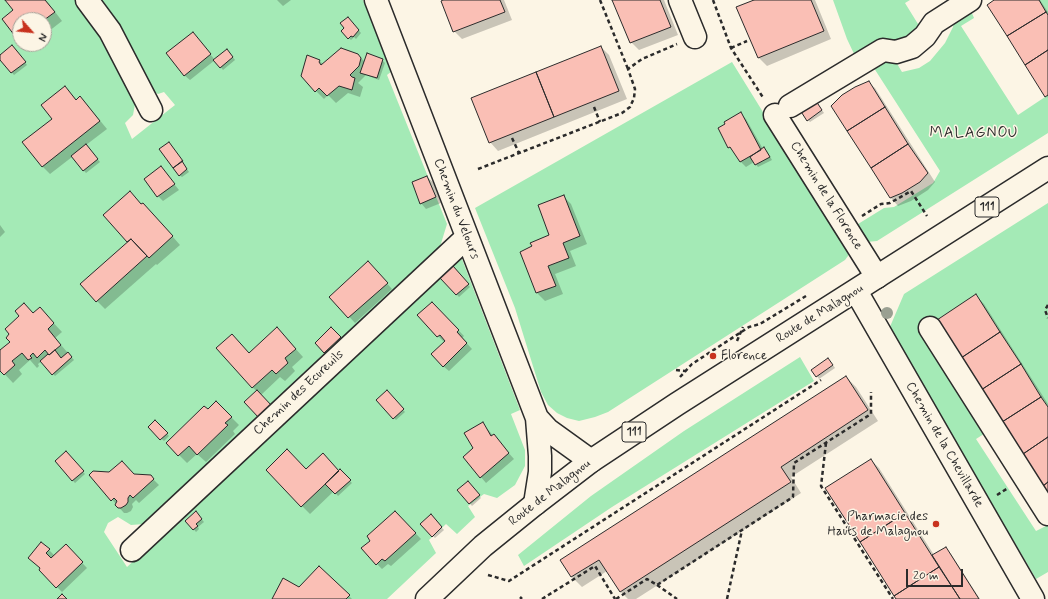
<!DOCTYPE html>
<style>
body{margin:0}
#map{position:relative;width:1048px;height:599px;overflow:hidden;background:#fcf5e5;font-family:Mynerve,sans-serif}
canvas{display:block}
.north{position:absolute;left:12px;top:12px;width:40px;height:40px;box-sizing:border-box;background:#fcf5e5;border:1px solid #a8a49b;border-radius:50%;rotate:117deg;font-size:11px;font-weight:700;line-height:16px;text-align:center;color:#2b2b2b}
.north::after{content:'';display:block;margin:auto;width:14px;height:18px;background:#c8321e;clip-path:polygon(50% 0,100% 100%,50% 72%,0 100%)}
.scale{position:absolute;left:906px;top:569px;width:57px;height:18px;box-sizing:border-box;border:2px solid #2b2b2b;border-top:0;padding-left:5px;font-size:12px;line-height:14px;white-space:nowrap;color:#2b2b2b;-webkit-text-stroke:3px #fcf5e5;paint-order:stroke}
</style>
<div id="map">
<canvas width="1048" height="599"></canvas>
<div class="north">N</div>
<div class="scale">20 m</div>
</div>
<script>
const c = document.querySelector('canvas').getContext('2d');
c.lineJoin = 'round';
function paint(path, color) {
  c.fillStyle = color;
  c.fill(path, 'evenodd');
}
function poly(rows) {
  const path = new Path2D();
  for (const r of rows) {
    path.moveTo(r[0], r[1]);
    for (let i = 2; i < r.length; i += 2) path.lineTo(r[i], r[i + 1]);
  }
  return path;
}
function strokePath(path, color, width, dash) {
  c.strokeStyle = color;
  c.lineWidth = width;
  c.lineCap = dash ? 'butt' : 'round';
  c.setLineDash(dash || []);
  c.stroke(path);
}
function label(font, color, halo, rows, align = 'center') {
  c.font = font + ' Mynerve,sans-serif';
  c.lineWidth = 3;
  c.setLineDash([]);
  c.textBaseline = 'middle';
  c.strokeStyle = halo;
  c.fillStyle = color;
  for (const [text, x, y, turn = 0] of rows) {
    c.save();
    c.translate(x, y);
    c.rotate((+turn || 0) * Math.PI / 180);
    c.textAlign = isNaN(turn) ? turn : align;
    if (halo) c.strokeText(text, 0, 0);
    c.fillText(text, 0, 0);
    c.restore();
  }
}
paint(poly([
 [0,0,76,0,89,16,136,99,133,115,125,123,132,139,175,105,164,92,158,94,152,91,97,0,363,0,392,71,387,75,447,224,439,250,144,524,131,525,118,517,108,523,104,532,127,567,460,254,520,410,511,414,525,450,525,466,515,485,497,498,484,494,468,506,475,517,457,534,446,524,429,540,436,553,387,599,0,599],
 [20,20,44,20,44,44,20,44],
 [833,0,910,0,905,3,918,24,922,21,919,33,856,58,847,39],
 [1039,0,1048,0,1048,15,1046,12],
 [971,11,974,18,961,26,1018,115,1048,95,1048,133,877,241,866,242,850,229,884,208,894,207,933,183,940,171,872,65,893,57,902,72,919,68,930,61,945,43,953,27,954,22],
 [732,62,849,251,848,256,845,260,608,412,595,417,579,421,567,418,557,413,548,405,541,392,515,308,475,208],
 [1048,203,1048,407,976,295,937,320,987,432,976,439,1036,531,1048,525,1048,572,1036,579,889,329,904,294],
 [800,357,814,381,612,507,524,566,518,555,591,496,684,431]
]), '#a4eab6');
paint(poly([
 [7,0,46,0,62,21,44,35,44,20,20,20,20,40,3,19,14,11],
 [277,0,291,0,283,6],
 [445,0,504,0,512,20,462,39,454,31],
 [613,0,664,0,678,35,639,50,631,42],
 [757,0,815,0,831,39,767,66,759,58,738,8],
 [996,0,1040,0,1048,12,1048,98],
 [348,18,361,33,356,39,354,37,351,40,342,31,346,28],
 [193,33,215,60,229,52,235,60,223,70,215,60,190,80,184,75],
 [24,44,32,44,27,48],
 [601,47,609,55,627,99,498,151,490,142],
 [15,49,27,65,14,75,0,58,0,56],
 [357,54,365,62,382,60,385,63,379,80,366,75,358,83,363,87,360,97,348,93,336,103,328,95,324,99,316,91,307,57,320,61,323,64],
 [869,83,875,88,935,182,928,190,911,201,898,206,890,197],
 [65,88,77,100,80,98,88,106,107,129,86,145,100,162,86,173,72,157,50,174,42,166,53,119],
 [818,104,824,113,810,122,808,120],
 [741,114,746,119,763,149,764,149,767,151,772,160,758,167,754,162,746,167,741,162,735,152,729,147,719,129],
 [171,145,189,172,182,177,179,175],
 [161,168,179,190,163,201,158,196],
 [427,177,433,182,441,203,426,209,421,203],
 [563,196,571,204,587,244,570,251,576,266,555,274,563,294,545,301,537,293,521,252,551,236],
 [142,205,151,212,180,245,157,265,156,264,105,309,97,301,128,242,104,215],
 [0,225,5,232,0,237],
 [373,268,392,289,355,323,331,297],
 [453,268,470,287,459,297,442,278],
 [976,296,984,304,1048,404,1048,492],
 [432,303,464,336,462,338,472,349,449,371,443,366,445,343,438,336],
 [33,314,48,317,62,332,55,338,74,360,55,376,42,361,38,364,39,366,37,368,30,360,19,370,22,374,13,383,0,369,0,351,11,342],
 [331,328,343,340,327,355,316,343],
 [285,337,303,357,292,367,295,371,285,381,280,377,261,395,252,387,249,354],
 [831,362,835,368,819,379,813,370],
 [846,377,856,387,878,421,791,477,801,493,636,599,628,599,621,592,607,571,582,587,572,577,561,560],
 [387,392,405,412,396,420,377,400],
 [216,402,239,425,233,431,235,434,206,462,197,454,187,463,167,443],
 [155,421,169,436,164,441,149,427],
 [482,423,514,459,486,483,464,457,475,448],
 [66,453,85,474,75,483,56,462],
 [871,460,879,468,934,555,945,548,951,554,980,599,897,599],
 [306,470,339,472,340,471,352,483,338,496,334,491,310,514,302,506],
 [90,475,150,476,159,485,139,503,136,500,132,504,133,507,131,511,127,513,124,513],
 [470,485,481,498,472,506,459,490],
 [395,512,421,539,391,566,388,564,382,569,377,564,371,541],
 [196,513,204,522,198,527,199,529,196,532,187,521],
 [430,515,444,530,435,538,421,524],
 [66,546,87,568,62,592,40,570,41,569,35,563,49,550,55,556],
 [319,567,352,599,273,599,299,588]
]), '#0003');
const building = poly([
 [5,0,45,0,55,12,44,20,20,20,20,39,18,40,2,19,13,10,5,0],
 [443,0,500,0,505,12,453,32,441,1,443,0],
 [612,0,660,0,671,27,630,43,612,0],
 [754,0,811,0,824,31,758,58,736,7,754,0],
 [994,0,1039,0,1046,12,1007,36,987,5,994,0],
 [1046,12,1048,15,1048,50,1025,65,1007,36,1046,12],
 [348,17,359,30,353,37,351,36,348,39,341,31,344,28,340,23,348,17],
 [193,32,211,54,184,76,166,53,193,32],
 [12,45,26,62,11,73,0,60,0,55,12,45],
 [601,46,619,91,554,117,536,72,601,46],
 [341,48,358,54,361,58,359,66,350,75,352,77,355,78,352,90,339,86,327,96,319,88,315,92,301,76,307,55,320,60,319,62,321,65,341,48],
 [227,49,233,57,220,68,213,60,227,49],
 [1048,50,1048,95,1045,97,1025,65,1048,50],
 [367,53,383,59,377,78,360,73,367,53],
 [536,72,554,117,489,143,471,98,536,72],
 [869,81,885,107,847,131,831,106,842,95,855,87,869,81],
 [65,86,76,100,80,96,100,121,42,167,22,142,52,119,41,105,65,86],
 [816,101,822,110,807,121,800,110,816,101],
 [885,107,908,144,871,168,847,131,885,107],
 [741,112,761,150,740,162,730,147,728,148,718,128,725,124,724,122,741,112],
 [169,142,183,161,173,168,159,149,169,142],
 [86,144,98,159,83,171,71,156,86,144],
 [908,144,928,173,920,182,902,193,890,198,871,168,908,144],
 [764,147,770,157,755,165,750,157,764,147],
 [182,161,187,169,179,176,173,168,182,161],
 [161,166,175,184,157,197,144,179,161,166],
 [427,176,436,197,420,204,412,182,427,176],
 [130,191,141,204,143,203,173,236,149,258,131,239,127,242,103,215,130,191],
 [564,195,580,236,563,243,569,258,548,266,556,286,536,293,520,252,532,246,530,243,549,235,538,205,564,195],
 [131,239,147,256,96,302,80,284,131,239],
 [368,261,388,283,348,318,329,297,368,261],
 [453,266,469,284,456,295,440,278,453,266],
 [976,294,1000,332,961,358,937,320,976,294],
 [432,302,459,330,457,332,467,343,443,367,431,354,445,341,440,335,437,337,417,315,432,302],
 [24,303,33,313,40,307,54,323,48,329,61,345,49,355,45,350,37,358,33,353,30,356,32,358,28,360,22,353,12,361,15,365,4,375,0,371,0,350,10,342,6,338,9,334,5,329,19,316,15,311,24,303],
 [277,327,296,349,285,358,288,363,276,374,272,370,252,388,216,348,232,334,249,353,277,327],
 [331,327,341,337,324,353,315,343,331,327],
 [1000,332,1021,364,981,390,961,358,1000,332],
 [55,350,61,358,68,352,72,357,52,375,40,361,48,354,49,355,55,350],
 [828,358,833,365,816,377,811,370,828,358],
 [1021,364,1041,397,1002,422,981,390,1021,364],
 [846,376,868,410,781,467,791,482,620,592,599,560,571,577,560,560,846,376],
 [257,390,272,406,259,418,244,402,257,390],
 [387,390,404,409,393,419,376,400,387,390],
 [1041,397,1048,407,1048,437,1023,454,1002,422,1041,397],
 [216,401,232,417,225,423,228,425,197,455,189,446,178,456,166,443,204,406,208,409,216,401],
 [155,420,168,433,160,440,148,427,155,420],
 [483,422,491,436,494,434,509,453,480,478,463,457,473,448,464,433,483,422],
 [1048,437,1048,482,1043,486,1023,454,1048,437],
 [287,449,306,469,323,453,339,471,301,507,266,470,287,449],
 [66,451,84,471,72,481,55,461,66,451],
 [871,459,905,513,860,542,825,488,871,459],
 [122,461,134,474,151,475,154,479,133,498,130,495,128,498,128,502,126,505,121,508,118,508,115,505,117,501,114,498,111,501,89,475,93,471,109,472,122,461],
 [340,469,351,480,335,494,325,484,340,469],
 [468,481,480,495,469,504,457,490,468,481],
 [1048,482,1048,494,1043,486,1048,482],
 [196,511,202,519,196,524,198,526,193,530,185,521,196,511],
 [395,511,416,533,385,561,382,559,376,565,361,548,370,541,367,536,395,511],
 [905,513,939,567,894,596,860,542,905,513],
 [431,514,442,527,432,537,420,524,431,514],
 [41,542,50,549,46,553,51,558,66,544,83,562,56,588,39,570,40,568,28,558,41,542],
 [946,547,979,599,960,599,932,555,946,547],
 [319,566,350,595,346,599,272,599,283,578,299,587,319,566],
 [939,567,960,599,896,599,894,596,939,567],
 [62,594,67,599,57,599,62,594]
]);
paint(building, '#fabfb5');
strokePath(building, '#2b2b2b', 1);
const minor = poly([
 [87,0,110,31,151,110],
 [376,0,537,418,540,456,540,472,535,504],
 [680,0,695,37],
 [790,106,883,50,896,52,912,47,925,36,934,23,970,0],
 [775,115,877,277],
 [856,291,1033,599],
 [930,328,1048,514],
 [537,418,548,430,591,461],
 [132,550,467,237]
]);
const major = poly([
 [427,599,483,546,535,504,591,461,677,404,1048,168]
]);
strokePath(minor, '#2b2b2b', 25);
strokePath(major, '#2b2b2b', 25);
strokePath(poly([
 [600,0,628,69],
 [713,0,731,48,764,99],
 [731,48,747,41],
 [594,107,600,122],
 [512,138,519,153],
 [478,169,622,113,630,107,634,98,635,89,628,69,642,59,677,44],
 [862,216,881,204,890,203,911,191,927,216],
 [1048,305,1045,310,1048,318],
 [737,341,743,327],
 [676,370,685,371],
 [680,377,692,364,749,327,760,324,806,296],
 [826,443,821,486,893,599],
 [997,495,1008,488],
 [488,575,509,581,821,380],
 [657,585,677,599],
 [520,597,522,599],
 [542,599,595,566,615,599],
 [616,599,647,579,657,585,793,497,794,463,871,414,871,392],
 [727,599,742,530]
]), '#2b2b2b', 2.5, [4, 3]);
strokePath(minor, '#fcf5e5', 22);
strokePath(major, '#fcf5e5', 22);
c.fillStyle = '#9aa092';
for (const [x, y] of [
 [887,313]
]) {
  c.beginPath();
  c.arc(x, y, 6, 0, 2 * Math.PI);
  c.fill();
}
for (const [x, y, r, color] of [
 [713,356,4,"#c8321e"],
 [936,524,4,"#c8321e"]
]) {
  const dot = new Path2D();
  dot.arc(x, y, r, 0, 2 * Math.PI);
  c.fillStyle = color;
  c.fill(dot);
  strokePath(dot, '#fcf5e5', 1.5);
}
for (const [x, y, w] of [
 [987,207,24],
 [634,432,24]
]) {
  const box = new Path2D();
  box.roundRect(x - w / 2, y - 10, w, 20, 3);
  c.fillStyle = '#fcf5e5';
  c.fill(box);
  strokePath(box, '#2b2b2b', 1);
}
label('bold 12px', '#2b2b2b', null, [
 ["111",987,207],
 ["111",634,432]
]);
label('13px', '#2b2b2b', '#fcf5e5', [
 ["Chemin de la Florence",826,196,58],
 ["Chemin du Velours",456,209,69],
 ["Route de Malagnou",820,314,-32],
 ["Chemin des Ecureuils",299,393,-43],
 ["Chemin de la Chevillarde",944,445,60],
 ["Route de Malagnou",550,493,-38]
]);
label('13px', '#2b2b2b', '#fcf5e5', [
 ["Florence",721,356],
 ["Pharmacie des",928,517,"right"],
 ["Hauts de Malagnou",928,532,"right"]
], 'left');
c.letterSpacing = '1px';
label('15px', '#2b2b2b', '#fcf5e5', [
 ["MALAGNOU",974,134]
]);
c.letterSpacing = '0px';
</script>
